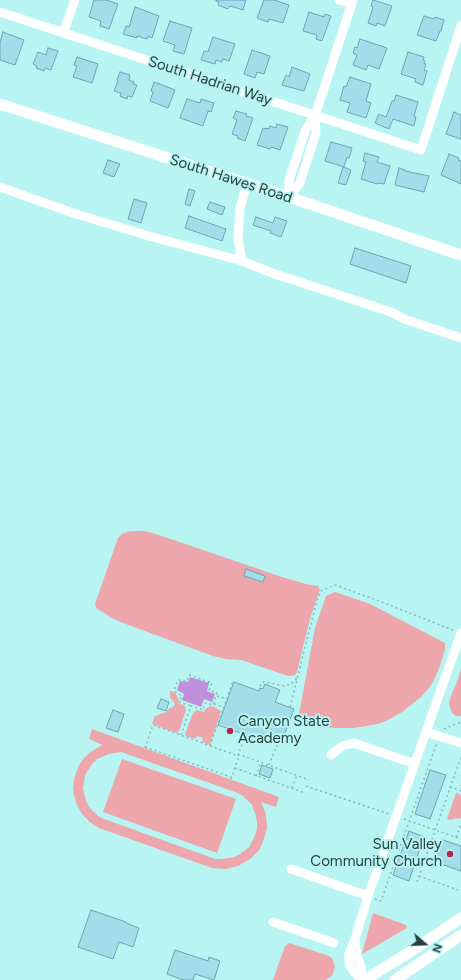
<!DOCTYPE html>
<style>
body{margin:0}
#map{position:relative;width:461px;height:980px;overflow:hidden;background:#b7f4f2;font-family:Figtree,sans-serif}
canvas{display:block}
.north{position:absolute;left:405px;top:924px;width:40px;height:40px;-webkit-text-stroke:3px #b7f4f2;paint-order:stroke;rotate:109deg;font-size:11px;font-weight:700;line-height:16px;text-align:center;color:#284140}
.north::after{content:'';display:block;margin:auto;width:14px;height:18px;background:#284140;clip-path:polygon(50% 0,100% 100%,50% 72%,0 100%)}
</style>
<div id="map">
<canvas width="461" height="980"></canvas>
<div class="north">N</div>
</div>
<script>
const c = document.querySelector('canvas').getContext('2d');
c.lineJoin = 'round';
function paint(path, color) {
  c.fillStyle = color;
  c.fill(path, 'evenodd');
}
function poly(rows) {
  const path = new Path2D();
  for (const r of rows) {
    path.moveTo(r[0], r[1]);
    for (let i = 2; i < r.length; i += 2) path.lineTo(r[i], r[i + 1]);
  }
  return path;
}
function strokePath(path, color, width, dash) {
  c.strokeStyle = color;
  c.lineWidth = width;
  c.lineCap = dash ? 'butt' : 'round';
  c.setLineDash(dash || []);
  c.stroke(path);
}
function label(font, color, halo, rows, align = 'center') {
  c.font = font + ' Figtree,sans-serif';
  c.lineWidth = 4;
  c.setLineDash([]);
  c.textBaseline = 'middle';
  c.strokeStyle = halo;
  c.fillStyle = color;
  for (const [text, x, y, turn = 0] of rows) {
    c.save();
    c.translate(x, y);
    c.rotate((+turn || 0) * Math.PI / 180);
    c.textAlign = isNaN(turn) ? turn : align;
    if (halo) c.strokeText(text, 0, 0);
    c.fillText(text, 0, 0);
    c.restore();
  }
}
paint(poly([
 [130,531,144,531,153,533,282,577,306,584,318,586,320,590,319,592,310,619,297,672,295,675,291,676,288,676,241,660,226,659,213,656,123,623,114,619,96,608,95,604,118,538,122,534],
 [246,570,265,576,263,582,244,576],
 [335,592,370,604,445,643,445,649,440,666,433,682,428,689,421,697,402,712,390,719,378,724,354,728,334,728,323,726,311,722,299,714,315,628,326,596],
 [461,668,461,716,456,716,452,713,449,704,450,698,458,679],
 [170,690,176,694,179,700,178,703,184,705,186,710,179,731,177,733,152,724,155,716,166,712,170,708,173,707,175,704,170,697],
 [211,706,217,708,217,709,221,711,210,745,202,742,203,738,197,736,195,739,186,736,185,734,193,713,197,710,204,712,205,709],
 [92,729,279,797,276,807,261,802,265,811,266,816,267,828,263,842,259,850,250,859,238,866,225,869,212,868,99,828,90,822,82,814,77,805,74,795,73,788,74,779,79,765,84,758,89,753,94,750,102,745,89,739],
 [121,752,238,793,243,796,252,805,256,816,257,822,257,829,255,836,249,847,239,855,234,857,222,859,215,859,104,819,98,816,89,807,86,801,83,789,85,775,92,764,97,759,109,754],
 [122,759,236,799,217,853,103,812],
 [456,793,461,795,461,817,460,819,457,818,450,820,447,819],
 [373,913,406,925,407,928,362,954],
 [289,943,329,956,332,958,333,960,335,966,334,970,332,976,325,980,273,980,285,946]
]), '#eda6ac');
paint(poly([
 [190,677,209,683,207,691,215,694,212,702,204,699,201,707,182,700,184,694,177,690,180,681,188,682]
]), '#c28fdd');
const building = poly([
 [94,0,106,0,118,4,109,29,100,26,101,21,89,17,94,0],
 [216,0,246,0,243,10,230,6,228,9,218,5,219,2,216,1,216,0],
 [264,0,274,0,289,5,283,23,269,19,268,22,257,18,264,0],
 [373,0,392,6,385,26,377,23,376,26,368,23,373,7,371,6,373,0],
 [135,7,159,16,152,38,148,36,147,39,137,36,137,38,123,34,126,26,129,27,135,7],
 [309,12,324,17,325,14,331,16,322,41,316,39,317,35,303,31,309,12],
 [424,16,434,19,435,17,444,20,441,31,440,31,436,41,417,35,424,16],
 [170,21,192,28,184,54,173,51,175,45,163,41,170,21],
 [3,32,24,40,15,65,0,60,0,42,3,32],
 [213,37,235,44,229,61,223,59,222,62,216,60,215,64,201,60,204,51,208,52,213,37],
 [360,39,387,48,379,69,368,65,366,70,353,65,357,55,353,53,355,47,357,48,360,39],
 [48,48,58,51,51,70,45,68,44,71,36,68,37,66,33,64,38,52,46,55,48,48],
 [252,50,270,56,264,74,257,72,255,78,244,74,252,50],
 [408,52,424,57,423,60,425,61,424,63,426,64,424,70,427,71,423,85,415,82,416,79,401,74,408,52],
 [77,57,98,64,92,83,73,77,77,66,74,65,77,57],
 [292,67,310,74,304,91,282,85,286,75,289,77,292,67],
 [120,72,130,75,129,80,134,82,133,84,137,85,132,97,128,96,127,99,120,96,121,93,114,91,118,81,117,80,120,72],
 [350,77,371,84,366,101,371,103,366,118,347,112,350,103,340,100,344,86,346,87,350,77],
 [154,82,157,83,175,90,168,108,150,101,153,92,151,91,154,82],
 [396,95,418,102,414,116,416,117,414,126,393,119,389,129,375,123,379,114,386,117,392,101,394,101,396,95],
 [187,99,200,103,201,99,214,103,211,112,208,111,203,126,180,118,187,99],
 [236,111,247,114,246,116,253,118,245,141,237,138,238,136,232,134,237,120,233,118,236,111],
 [454,112,461,115,461,139,446,134,454,112],
 [277,124,288,127,280,150,271,147,270,149,257,145,263,128,266,129,266,128,269,129,270,126,276,128,277,124],
 [331,142,352,148,349,158,347,157,344,167,325,161,331,142],
 [365,153,379,157,377,162,390,166,384,184,378,183,377,184,361,179,366,162,363,161,365,153],
 [449,154,459,158,458,160,461,161,461,184,441,175,449,154],
 [108,160,120,164,114,177,103,173,108,160],
 [343,167,351,170,346,185,338,183,343,167],
 [399,168,405,170,405,171,429,176,424,192,395,185,399,168],
 [189,189,195,191,190,206,185,204,189,189],
 [134,199,147,203,141,223,128,219,134,199],
 [210,202,225,207,222,215,207,209,210,202],
 [189,216,226,229,222,241,185,228,189,216],
 [256,217,273,223,275,217,287,221,281,237,270,233,271,231,253,225,256,217],
 [355,248,411,266,406,283,350,264,355,248],
 [246,569,265,576,263,582,244,576,246,569],
 [234,682,259,691,260,688,263,689,265,684,280,690,275,702,294,709,282,741,260,733,257,742,242,737,243,734,218,725,234,682],
 [161,699,169,702,166,711,157,708,161,699],
 [113,710,124,714,118,732,106,728,113,710],
 [262,765,273,769,270,778,259,774,262,765],
 [430,770,446,775,430,819,415,814,430,770],
 [409,831,424,837,409,881,393,875,409,831],
 [443,840,461,846,461,871,435,862,443,840],
 [91,910,126,922,126,923,139,928,133,947,119,942,113,959,78,947,91,910],
 [175,950,208,961,209,957,220,961,214,980,195,974,193,980,183,980,167,974,175,950]
]);
paint(building, '#a3ddea');
strokePath(building, '#6da5b1', 1);
strokePath(poly([
 [259,691,261,683,265,682,284,686,291,684,298,677],
 [217,696,227,699],
 [214,704,224,707],
 [290,707,309,631,318,597,321,591,335,585,379,601,453,630],
 [444,729,461,722],
 [181,735,191,706,203,710,205,703,213,705,217,693,209,690,212,683,189,675,187,681,178,680,174,691,182,696,179,702,191,706],
 [210,746,233,681],
 [145,747,231,777],
 [145,748,153,725,238,756,244,738],
 [238,754,309,780],
 [269,765,279,740],
 [235,768,305,793],
 [256,776,261,762],
 [231,779,239,756,238,756],
 [306,786,389,814],
 [450,787,461,791],
 [292,788,297,775],
 [404,819,461,839],
 [456,837,461,823],
 [419,876,461,891],
 [417,882,461,757],
 [375,899,381,901,429,765,436,745,435,745,435,743]
]), '#88b9b7', 1.5, [2, 3]);
strokePath(poly([
 [339,0,351,4],
 [0,12,421,150,461,26],
 [63,33,75,0],
 [247,184,240,208,238,239,242,261,272,273,391,312,404,319,461,338],
 [0,187,73,213,149,236,242,261],
 [289,197,289,180,306,129,315,116,353,0],
 [289,197,300,183,316,133,315,116],
 [426,732,461,743],
 [331,755,342,746,354,743,415,764],
 [291,869,368,896],
 [273,922,334,943],
 [355,941,357,956,361,967,363,980],
 [362,980,354,972,349,964,349,954,355,939,368,896,461,633]
]), '#fff', 9);
strokePath(poly([
 [0,104,289,197,461,255],
 [365,980,413,950,461,918],
 [395,980,461,935]
]), '#fff', 11);
for (const [x, y, r, color] of [
 [230,731,4,"#b72648"],
 [450,854,4,"#b72648"]
]) {
  const dot = new Path2D();
  dot.arc(x, y, r, 0, 2 * Math.PI);
  c.fillStyle = color;
  c.fill(dot);
  strokePath(dot, '#b7f4f2', 1.5);
}
label('15px', '#284140', '#b7f4f2', [
 ["South Hadrian Way",210,81,18],
 ["South Hawes Road",231,179,18]
]);
label('15px', '#284140', '#b7f4f2', [
 ["Canyon State",238,722],
 ["Academy",238,739],
 ["Sun Valley",442,845,"right"],
 ["Community Church",442,862,"right"]
], 'left');
</script>
